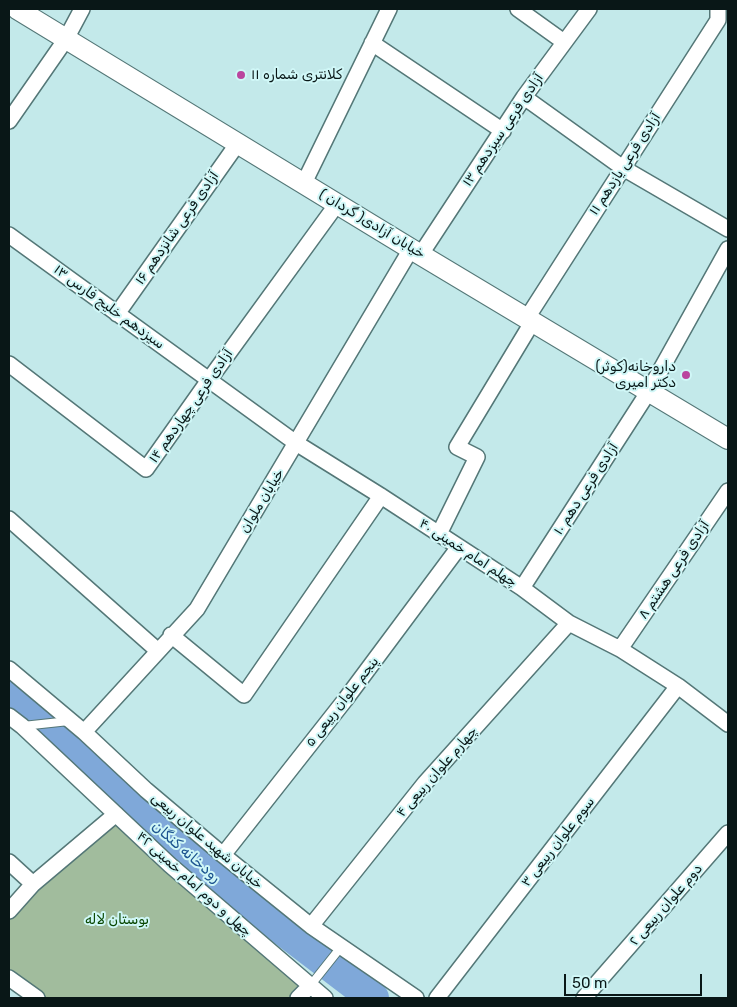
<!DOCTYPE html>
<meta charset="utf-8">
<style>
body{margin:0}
#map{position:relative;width:737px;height:1007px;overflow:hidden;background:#c3e9ea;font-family:Rubik,sans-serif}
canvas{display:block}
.frame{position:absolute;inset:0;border:10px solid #091717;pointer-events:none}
.scale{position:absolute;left:564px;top:974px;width:138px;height:22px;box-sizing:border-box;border:2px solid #091717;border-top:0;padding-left:6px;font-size:15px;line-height:18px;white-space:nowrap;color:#091717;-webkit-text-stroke:4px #d0f7f7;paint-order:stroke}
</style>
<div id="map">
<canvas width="737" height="1007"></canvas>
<div class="frame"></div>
<div class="scale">50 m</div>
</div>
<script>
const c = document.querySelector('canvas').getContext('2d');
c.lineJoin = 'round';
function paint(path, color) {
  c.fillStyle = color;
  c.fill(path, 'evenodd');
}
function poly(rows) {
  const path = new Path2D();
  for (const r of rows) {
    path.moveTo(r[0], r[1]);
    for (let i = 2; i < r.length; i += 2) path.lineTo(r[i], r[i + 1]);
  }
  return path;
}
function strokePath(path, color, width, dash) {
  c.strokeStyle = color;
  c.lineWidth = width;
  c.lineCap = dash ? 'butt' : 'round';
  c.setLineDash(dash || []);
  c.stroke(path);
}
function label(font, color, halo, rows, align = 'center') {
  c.font = font + ' Rubik,Vazirmatn,sans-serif';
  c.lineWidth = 4;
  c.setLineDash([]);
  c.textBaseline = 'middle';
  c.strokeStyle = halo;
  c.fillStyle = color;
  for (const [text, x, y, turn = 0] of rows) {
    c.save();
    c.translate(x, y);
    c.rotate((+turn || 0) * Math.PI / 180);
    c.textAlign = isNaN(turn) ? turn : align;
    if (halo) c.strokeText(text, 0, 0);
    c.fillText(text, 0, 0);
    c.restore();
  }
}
paint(poly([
 [116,814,310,986,298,998,34,998,9,980,9,915]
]), '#a1bc9d');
strokePath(poly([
 [9,694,206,871,373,998]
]), '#7fa8d9', 32);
const service = poly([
 [23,726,69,721],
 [310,986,341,947]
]);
const minor = poly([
 [518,9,564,42],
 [372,43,503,131],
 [524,97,623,168,728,229],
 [9,121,66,39,82,9],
 [304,183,389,9],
 [9,235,296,443,381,496,522,588,569,623,620,649,678,686,728,724],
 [421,254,524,97,589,9],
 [117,314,238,143],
 [527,318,718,20,718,9],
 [9,364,146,469,209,380,337,204],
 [9,519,157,650],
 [439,534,477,457,457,447,533,321],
 [522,588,649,391,728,249],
 [171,635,244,695,381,496],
 [620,649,728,491],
 [9,669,84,732,146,790,223,855,311,926,416,998],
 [9,716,22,726,170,865,325,998],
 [84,732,197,609,411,249],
 [223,855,345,700,459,547],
 [9,862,33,884],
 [9,911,33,884,116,814],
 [311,926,425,783,569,623],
 [9,978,37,998],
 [298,998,310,986],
 [437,998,678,686],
 [584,998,728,833]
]);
const secondary = poly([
 [17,9,411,249,728,439]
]);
strokePath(service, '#547777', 10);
strokePath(minor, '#547777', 18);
strokePath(secondary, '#547777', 22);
strokePath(service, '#fff', 8);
strokePath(minor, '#fff', 15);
strokePath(secondary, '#fff', 20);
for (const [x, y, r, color] of [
 [241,75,5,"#ba459e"],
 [686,375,5,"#ba459e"]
]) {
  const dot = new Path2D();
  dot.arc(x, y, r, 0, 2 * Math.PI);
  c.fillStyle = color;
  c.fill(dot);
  strokePath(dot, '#d0f7f7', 2);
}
label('14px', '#091717', '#d0f7f7', [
 ["کلانتری شماره ۱۱",251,75],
 ["داروخانه(کوثر)",676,367,"right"],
 ["دکتر امیری",676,383,"right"]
], 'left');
label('14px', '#091717', '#d0f7f7', [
 ["آزادی فرعی سیزدهم ۱۳",503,130,-56],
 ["آزادی فرعی یازدهم ۱۱",625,164,-57],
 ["خیابان آزادی( گردان )",372,224,31],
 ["آزادی فرعی شانزدهم ۱۶",177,228,-55],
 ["سیزدهم خلیج فارس ۱۳",109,307,36],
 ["آزادی فرعی چهاردهم ۱۴",191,406,-55],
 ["آزادی فرعی دهم ۱۰",586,489,-57],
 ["خیابان ملوان",262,501,-59],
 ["چهلم امام خمینی ۴۰",468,553,33],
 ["آزادی فرعی هشتم ۸",674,570,-56],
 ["پنجم علوان ربیعی ۵",342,702,-52],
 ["چهارم علوان ربیعی ۴",437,772,-49],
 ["خیابان شهید علوان ربیعی",207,841,40],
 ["سوم علوان ربیعی ۳",558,842,-52],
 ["چهل و دوم امام خمینی ۴۲",194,884,42],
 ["دوم علوان ربیعی ۲",666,905,-49]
]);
label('14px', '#094700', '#d0f7f7', [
 ["بوستان لاله",117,920]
]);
label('italic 15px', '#1c538f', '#d0f7f7', [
 ["رودخانه کنگان",186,852,41]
]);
</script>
